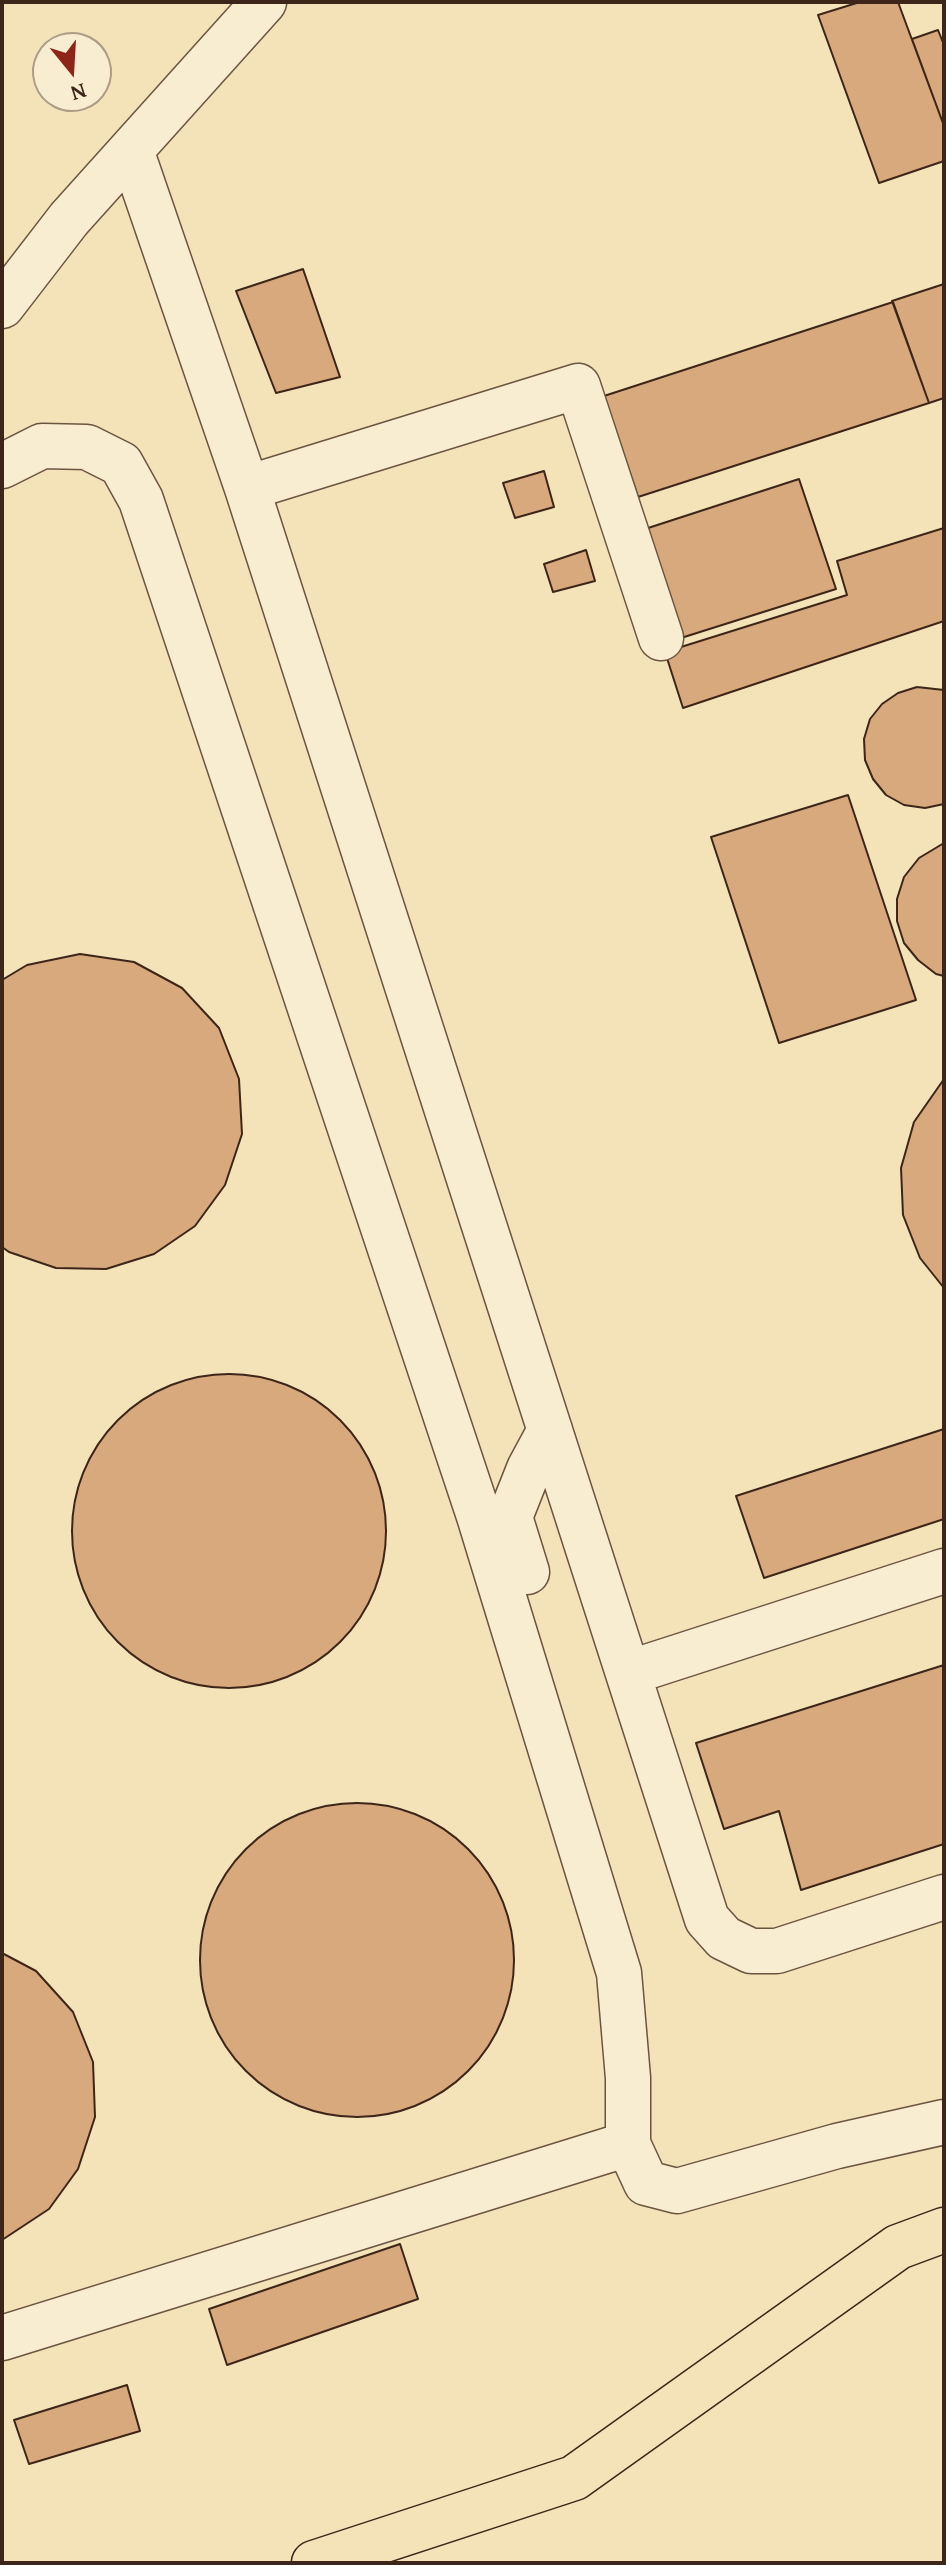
<!DOCTYPE html>
<style>
body{margin:0}
#map{position:relative;width:946px;height:2565px;overflow:hidden;background:#f4e2b8;font-family:"Gentium Book Plus",serif}
canvas{display:block}
.frame{position:absolute;inset:0;border:4px solid #3d2619;pointer-events:none}
.north{position:absolute;left:32px;top:32px;width:80px;height:80px;box-sizing:border-box;background:#f8ecd1;border:2px solid #ad9d87;border-radius:50%;rotate:162deg;font-size:22px;font-weight:700;line-height:32px;text-align:center;color:#3d2619}
.north::after{content:'';display:block;margin:auto;width:28px;height:36px;background:#8f2418;clip-path:polygon(50% 0,100% 100%,50% 72%,0 100%)}
</style>
<div id="map">
<canvas width="946" height="2565"></canvas>
<div class="frame"></div>
<div class="north">N</div>
</div>
<script>
const c = document.querySelector('canvas').getContext('2d');
c.lineJoin = 'round';
function paint(path, color) {
  c.fillStyle = color;
  c.fill(path, 'evenodd');
}
function poly(rows) {
  const path = new Path2D();
  for (const r of rows) {
    if (r.length === 3) {
      path.moveTo(r[0] + r[2], r[1]);
      path.arc(r[0], r[1], r[2], 0, 2 * Math.PI);
      continue;
    }
    path.moveTo(r[0], r[1]);
    for (let i = 2; i < r.length; i += 2) path.lineTo(r[i], r[i + 1]);
  }
  return path;
}
function strokePath(path, color, width, dash) {
  c.strokeStyle = color;
  c.lineWidth = width;
  c.lineCap = dash ? 'butt' : 'round';
  c.setLineDash(dash || []);
  c.stroke(path);
}
const building = poly([
 [860,2,898,2,944,126,944,161,879,183,818,15,860,2],
 [938,30,944,45,944,126,912,39,938,30],
 [303,269,340,377,276,393,236,291,303,269],
 [944,284,944,398,929,403,892,301,944,284],
 [893,302,929,403,638,497,604,396,893,302],
 [544,471,554,507,515,518,503,483,544,471],
 [799,479,836,589,681,638,645,529,799,479],
 [944,528,944,621,683,708,665,652,847,595,837,561,944,528],
 [586,550,595,581,553,592,544,564,586,550],
 [917,687,944,690,944,804,925,808,904,805,886,795,873,779,865,760,864,739,870,719,882,704,898,693,917,687],
 [848,795,916,1000,779,1043,711,837,848,795],
 [944,843,944,976,936,974,918,960,904,943,897,921,897,899,904,877,919,858,944,843],
 [80,954,134,962,182,988,219,1028,239,1079,242,1134,225,1185,195,1226,154,1254,106,1269,56,1268,9,1252,2,1247,2,980,27,965,80,954],
 [944,1079,944,1288,920,1258,903,1215,901,1168,914,1122,944,1079],
 [229,1531,157],
 [944,1429,944,1519,764,1578,736,1496,944,1429],
 [944,1665,944,1844,801,1890,779,1811,724,1829,696,1743,944,1665],
 [357,1960,157],
 [2,1953,36,1971,73,2012,93,2062,95,2117,78,2169,49,2209,2,2240,2,1953],
 [400,2244,418,2299,227,2365,209,2309,400,2244],
 [127,2385,140,2431,29,2464,14,2420,127,2385]
]);
paint(building, '#d8a97d');
strokePath(building, '#3d2619', 2);
const minor = poly([
 [131,150,247,488,707,1919,724,1938,751,1951,777,1951,944,1897],
 [2,306,69,219,264,2],
 [2,466,42,446,87,447,121,464,141,500,479,1516,619,1973,628,2078,628,2144,646,2183,677,2191,837,2146,944,2122],
 [247,488,578,386,661,638],
 [527,1572,510,1517,529,1469,550,1430],
 [628,1673,944,1571],
 [2,2338,628,2144]
]);
const major = poly([
 [314,2563,574,2478,898,2247,944,2230]
]);
strokePath(minor, '#6b5541', 47);
strokePath(major, '#3d2619', 47);
strokePath(minor, '#f8ecd1', 44);
strokePath(major, '#f4e2b8', 44);
</script>
